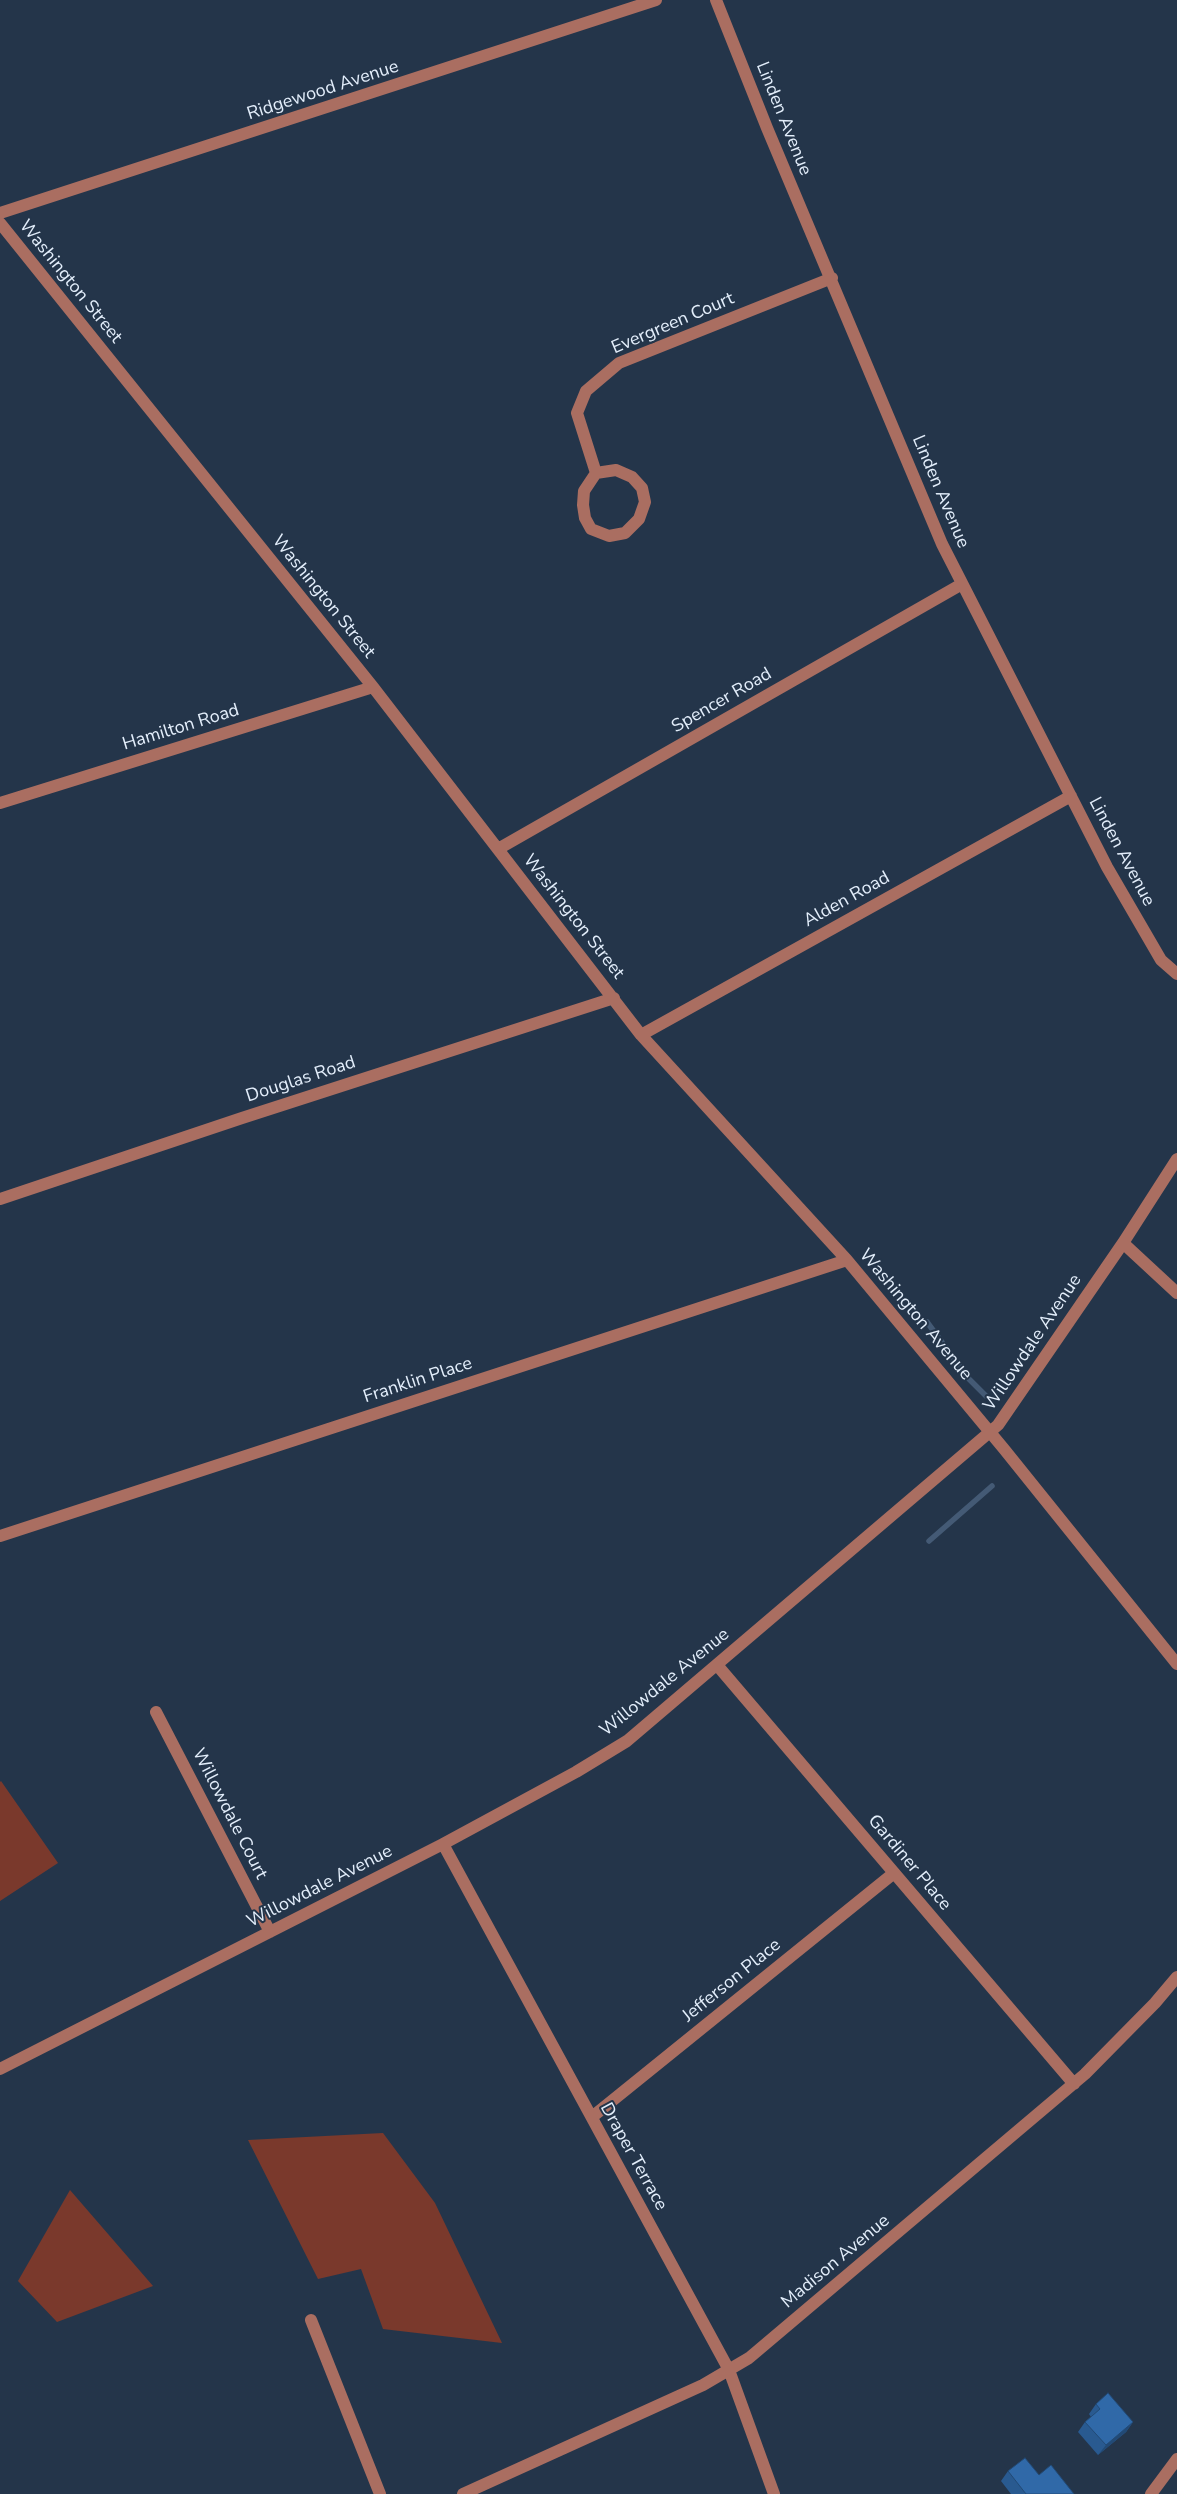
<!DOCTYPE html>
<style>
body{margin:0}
canvas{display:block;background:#24354a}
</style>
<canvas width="1177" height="2494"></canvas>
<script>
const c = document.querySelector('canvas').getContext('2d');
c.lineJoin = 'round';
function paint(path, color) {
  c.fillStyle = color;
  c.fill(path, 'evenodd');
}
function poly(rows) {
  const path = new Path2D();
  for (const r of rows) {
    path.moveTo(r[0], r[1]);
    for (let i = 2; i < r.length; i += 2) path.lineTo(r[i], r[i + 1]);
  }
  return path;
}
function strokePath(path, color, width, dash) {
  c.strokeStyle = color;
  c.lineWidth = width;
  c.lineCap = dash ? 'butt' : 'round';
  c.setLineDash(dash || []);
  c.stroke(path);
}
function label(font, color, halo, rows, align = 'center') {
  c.font = font + ' "Nunito Sans",sans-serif';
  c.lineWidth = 4;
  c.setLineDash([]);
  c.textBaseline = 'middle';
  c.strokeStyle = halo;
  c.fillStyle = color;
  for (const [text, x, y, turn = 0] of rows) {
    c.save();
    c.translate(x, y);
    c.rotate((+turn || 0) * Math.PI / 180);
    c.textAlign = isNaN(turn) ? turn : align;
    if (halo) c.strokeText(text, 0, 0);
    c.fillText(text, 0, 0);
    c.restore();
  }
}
paint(poly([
 [1,1781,58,1863,0,1901,0,1782],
 [383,2133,435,2203,502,2343,383,2329,361,2269,318,2279,248,2140],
 [70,2190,153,2286,57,2322,18,2281]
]), '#7a392c');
strokePath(poly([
 [927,1322,969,1379,986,1396],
 [929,1541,992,1486]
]), '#445a75', 5.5);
strokePath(poly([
 [716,0,767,128,942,544,1107,867,1161,960,1177,974],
 [0,213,656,0],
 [0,223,373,687,641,1035,847,1260,1004,1449,1177,1664],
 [616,470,632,477,642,488,645,502,639,519,625,533,609,536,591,529,585,518,583,505,584,491,596,473,616,470],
 [596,473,577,413,586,391,619,363,832,278],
 [0,803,373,687],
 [498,849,962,584],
 [641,1035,1071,796],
 [0,1199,242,1118,614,998],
 [1123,1243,1177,1293],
 [0,1536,847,1260],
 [717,1665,1074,2084],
 [156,1712,270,1932],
 [443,1844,729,2370,774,2494],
 [0,2069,443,1844,576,1772,627,1741,998,1425,1123,1243,1177,1159],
 [592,2117,894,1873],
 [311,2320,380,2494],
 [463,2494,703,2385,749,2358,1085,2074,1155,2003,1177,1977],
 [1151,2494,1177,2459]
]), '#aa6e61', 12);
paint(poly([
 [1096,2404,1133,2422,1126,2432,1098,2455,1078,2432,1085,2422,1091,2417,1089,2414],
 [1008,2471,1039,2475,1074,2494,1011,2494,1001,2481]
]), '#295a90');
paint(poly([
 [1133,2422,1126,2432,1098,2455,1106,2445]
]), '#224a76');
const building = poly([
 [1108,2393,1133,2422,1106,2445,1085,2422,1100,2409,1096,2404,1108,2393],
 [1025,2458,1039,2475,1051,2465,1074,2494,1026,2494,1008,2471,1025,2458]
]);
paint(building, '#3069a8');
strokePath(building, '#224a76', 1);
label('18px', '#e3eefb', '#24354a', [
 ["Ridgewood Avenue",323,91,-18],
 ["Linden Avenue",783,119,68],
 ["Washington Street",70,282,51],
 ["Evergreen Court",673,324,-23],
 ["Linden Avenue",940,492,67],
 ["Washington Street",323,597,51],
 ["Spencer Road",722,701,-30],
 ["Hamilton Road",181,728,-17],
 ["Linden Avenue",1121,852,62],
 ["Alden Road",847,900,-29],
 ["Washington Street",573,917,52],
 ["Douglas Road",301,1080,-18],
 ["Washington Avenue",915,1315,50],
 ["Willowdale Avenue",1033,1343,-56],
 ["Franklin Place",418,1381,-18],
 ["Willowdale Avenue",665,1683,-39],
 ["Willowdale Court",229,1814,63],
 ["Gardiner Place",909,1863,50],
 ["Willowdale Avenue",320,1887,-27],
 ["Jefferson Place",732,1981,-39],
 ["Draper Terrace",633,2157,61],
 ["Madison Avenue",836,2262,-40]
]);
</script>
